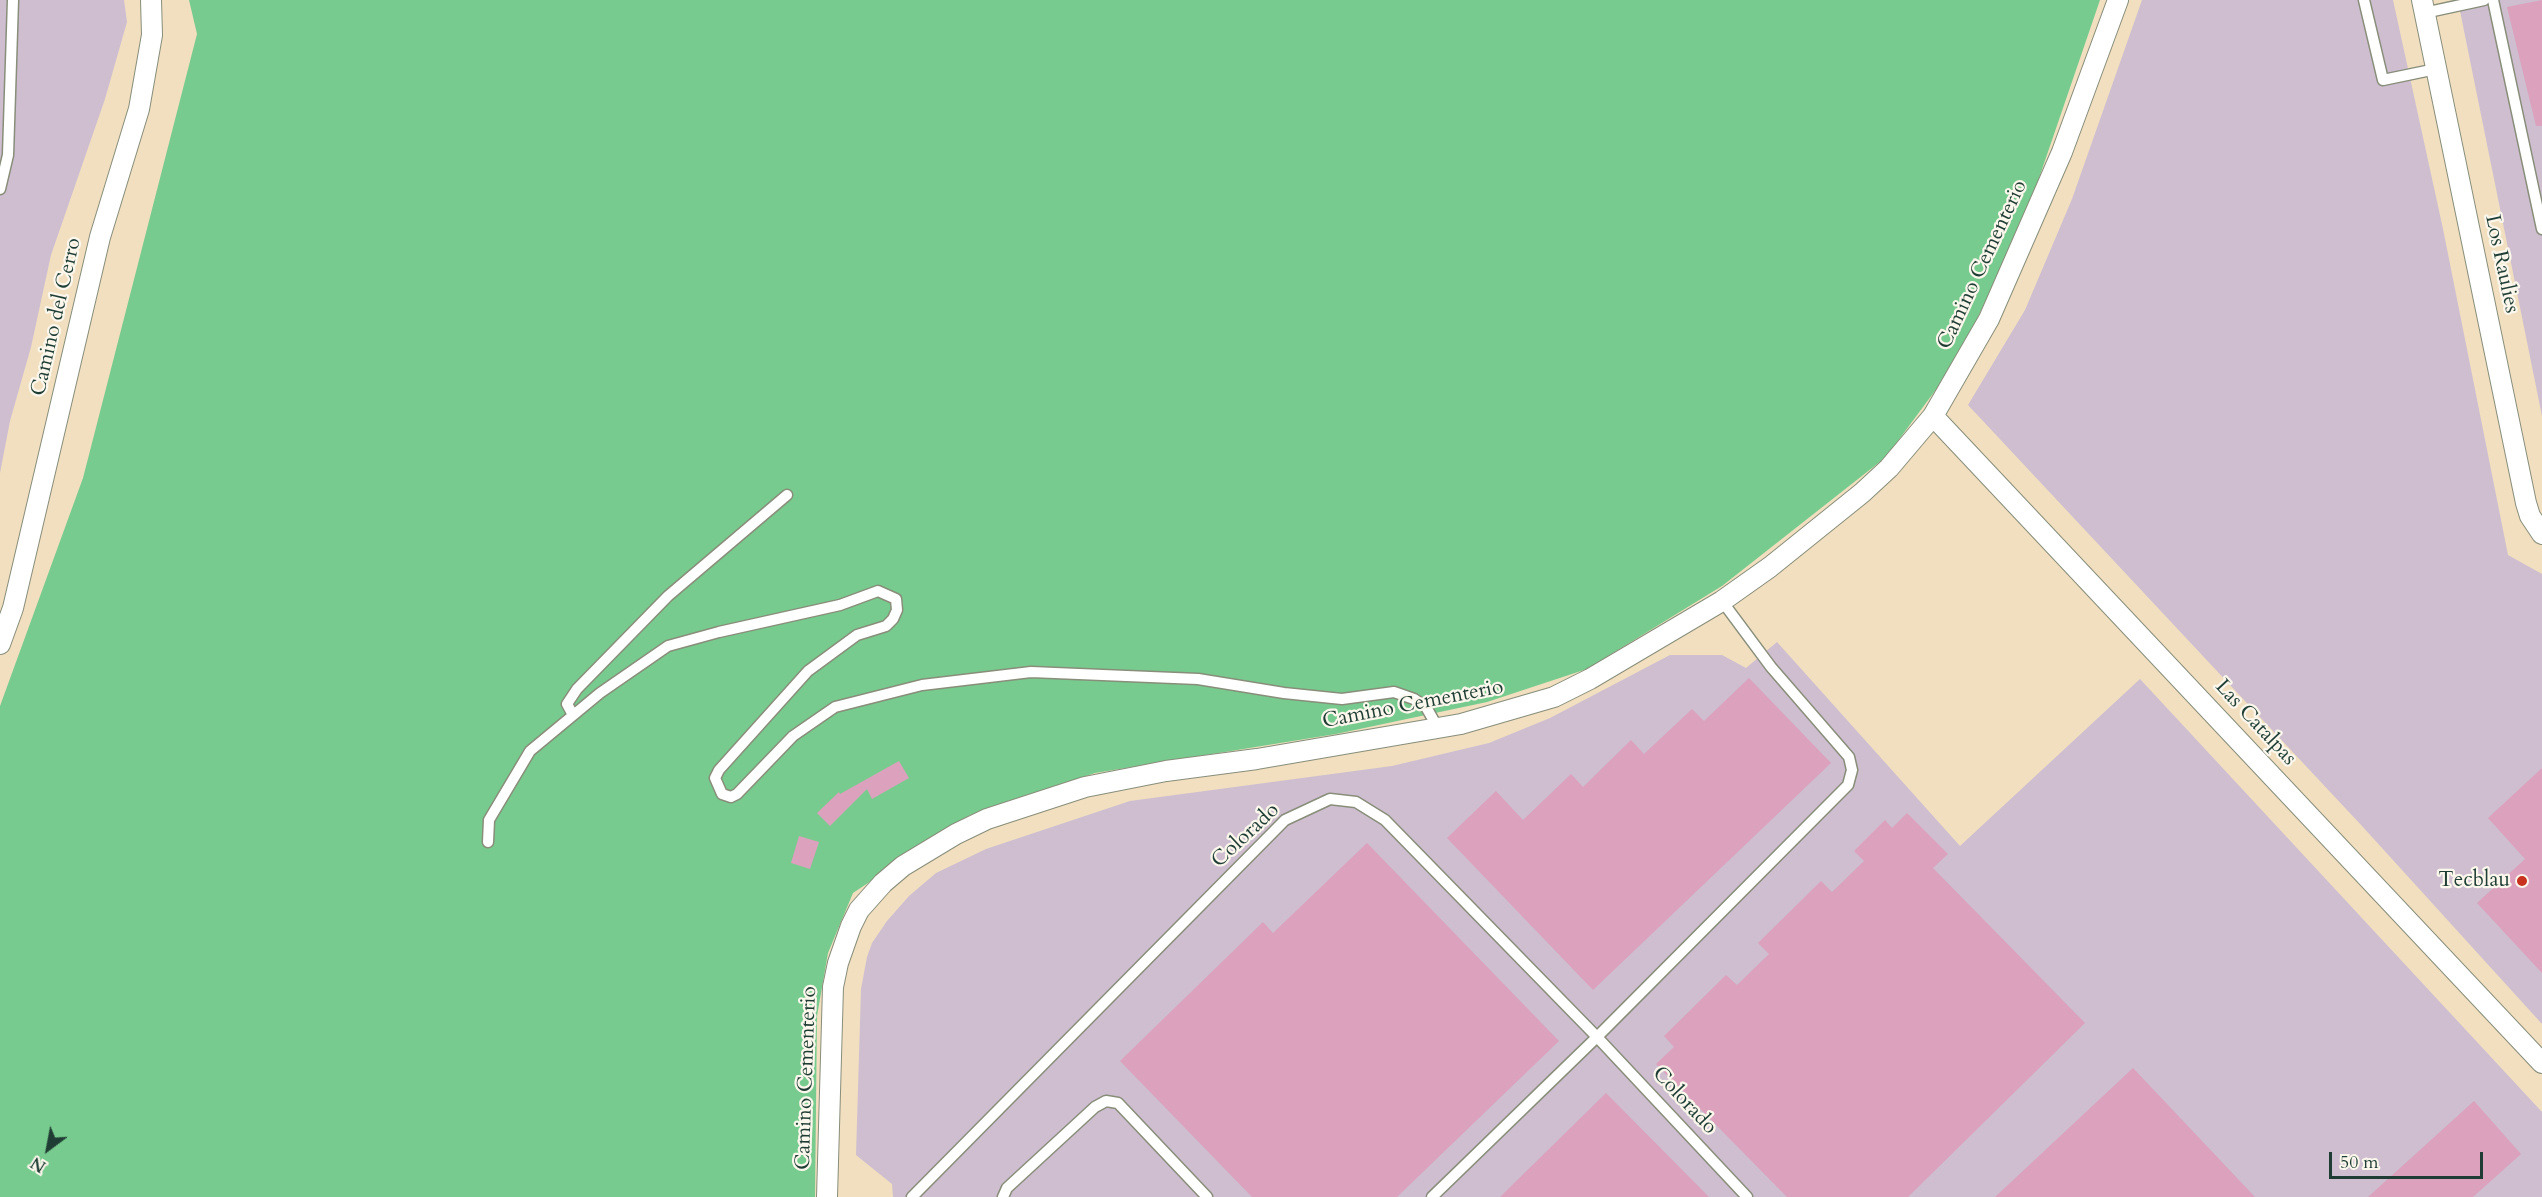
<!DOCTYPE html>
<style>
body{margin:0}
#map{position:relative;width:2542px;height:1197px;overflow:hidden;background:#f1dfc0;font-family:Cardo,serif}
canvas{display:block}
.north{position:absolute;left:18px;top:1119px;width:60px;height:60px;-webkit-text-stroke:4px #fbf7ec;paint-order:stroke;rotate:212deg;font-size:16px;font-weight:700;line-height:24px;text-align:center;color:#1f3d34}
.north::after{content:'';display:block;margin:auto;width:21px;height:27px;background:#1f3d34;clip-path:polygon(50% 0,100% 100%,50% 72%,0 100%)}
.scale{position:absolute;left:2329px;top:1152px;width:154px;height:27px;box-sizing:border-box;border:3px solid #1f3d34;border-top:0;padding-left:8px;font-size:18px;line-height:21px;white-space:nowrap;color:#1f3d34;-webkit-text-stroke:4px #fbf7ec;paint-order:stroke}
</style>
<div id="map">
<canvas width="2542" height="1197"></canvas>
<div class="north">N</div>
<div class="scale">50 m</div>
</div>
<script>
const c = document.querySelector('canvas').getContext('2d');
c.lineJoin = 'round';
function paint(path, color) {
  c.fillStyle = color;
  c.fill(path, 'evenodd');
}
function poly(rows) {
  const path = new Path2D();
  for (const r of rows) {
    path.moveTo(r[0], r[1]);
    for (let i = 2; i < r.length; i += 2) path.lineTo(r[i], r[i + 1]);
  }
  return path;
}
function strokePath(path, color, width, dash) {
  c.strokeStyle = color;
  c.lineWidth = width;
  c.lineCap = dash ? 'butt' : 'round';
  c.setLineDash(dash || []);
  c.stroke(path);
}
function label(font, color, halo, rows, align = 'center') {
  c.font = font + ' Cardo,serif';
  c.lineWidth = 4.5;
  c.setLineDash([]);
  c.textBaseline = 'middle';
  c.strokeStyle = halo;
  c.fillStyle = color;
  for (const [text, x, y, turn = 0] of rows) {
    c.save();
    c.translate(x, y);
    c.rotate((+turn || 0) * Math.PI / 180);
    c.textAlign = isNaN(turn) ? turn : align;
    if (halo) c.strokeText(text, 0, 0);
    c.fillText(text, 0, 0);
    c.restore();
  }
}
paint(poly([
 [0,0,124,0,127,22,105,99,51,255,31,347,10,421,0,473],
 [2142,0,2393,0,2443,229,2508,555,2542,574,2542,1024,2362,826,1968,405,2025,310,2072,199],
 [2458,0,2542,0,2542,416,2459,6],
 [1777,642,1960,846,2140,679,2542,1112,2542,1197,893,1197,892,1184,856,1155,861,989,867,957,872,943,887,921,909,896,936,873,986,849,1130,801,1392,766,1489,743,1550,718,1670,655,1722,655,1746,668]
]), '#cebed0');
paint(poly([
 [189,0,2100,0,2026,216,1957,361,1886,457,1722,586,1587,669,1487,702,1336,734,1095,773,970,815,853,893,828,953,817,1016,815,1197,0,1197,0,706,83,478,197,34]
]), '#78cb8e');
paint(poly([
 [2542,0,2542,126,2536,126,2507,7],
 [1749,678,1831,763,1593,990,1447,838,1496,791,1523,820,1571,774,1583,787,1631,740,1644,754,1692,709,1704,721],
 [899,761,909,778,872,799,867,789,830,826,817,813,839,792,840,794],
 [2542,768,2542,973,2477,903,2525,859,2488,818],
 [1907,813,1948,854,1933,868,2085,1023,1908,1197,1787,1197,1656,1064,1674,1047,1664,1036,1726,975,1737,985,1769,954,1758,943,1821,881,1832,892,1864,861,1854,851,1885,820,1892,828],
 [799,836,819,842,810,869,791,863],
 [1367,843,1559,1041,1397,1197,1252,1197,1120,1061,1263,922,1273,933],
 [2133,1068,2255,1197,1995,1197],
 [1606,1093,1709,1197,1500,1197],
 [2474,1101,2521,1154,2473,1197,2368,1197]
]), '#dca1bd');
const service = poly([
 [2364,0,2383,80,2436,69],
 [2493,0,2542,229],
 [2424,13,2484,0],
 [0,189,8,155,13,0],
 [573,715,567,704,577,689,668,596,787,495],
 [488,842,489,820,530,751,600,693,668,646,719,632,840,605,878,591,896,599,897,610,893,619,886,626,857,635,808,671,719,770,715,778,722,794,731,797,737,794,793,736,835,707,922,685,1031,672,1198,679,1284,693,1342,699,1394,692,1414,699,1426,707,1438,728],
 [912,1197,1285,820,1330,799,1356,802,1385,820,1597,1037,1747,1197],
 [1003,1197,1007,1188,1095,1107,1106,1101,1118,1103,1207,1197],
 [1432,1197,1597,1037,1848,785,1852,770,1849,757,1771,667,1722,601]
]);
const minor = poly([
 [2422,0,2526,503,2530,516,2542,534],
 [1933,416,2542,1063],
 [0,644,13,608,100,237,139,109,152,35,151,0],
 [827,1197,833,987,838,963,851,926,859,910,883,883,903,866,956,834,987,819,1085,787,1166,771,1257,759,1461,724,1554,697,1590,679,1722,601,1770,567,1862,493,1889,468,1933,416,1989,319,2062,152,2118,0]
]);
strokePath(service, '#888e7a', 13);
strokePath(minor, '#888e7a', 22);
strokePath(service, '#fff', 10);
strokePath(minor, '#fff', 20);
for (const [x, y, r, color] of [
 [2522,881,6,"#c8321e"]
]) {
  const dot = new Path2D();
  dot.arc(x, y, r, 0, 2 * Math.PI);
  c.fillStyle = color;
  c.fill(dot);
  strokePath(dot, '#fbf7ec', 2);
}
label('21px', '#1f3d34', '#fbf7ec', [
 ["Los Raulies",2501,264,78],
 ["Camino Cementerio",1983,265,-65],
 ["Camino del Cerro",57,317,-77],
 ["Camino Cementerio",1413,705,-11],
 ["Las Catalpas",2255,723,47],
 ["Colorado",1246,836,-43],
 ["Camino Cementerio",807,1078,-88],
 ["Colorado",1684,1101,47]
]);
label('21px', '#1f3d34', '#fbf7ec', [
 ["Tecblau",2510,881]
], 'right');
</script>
